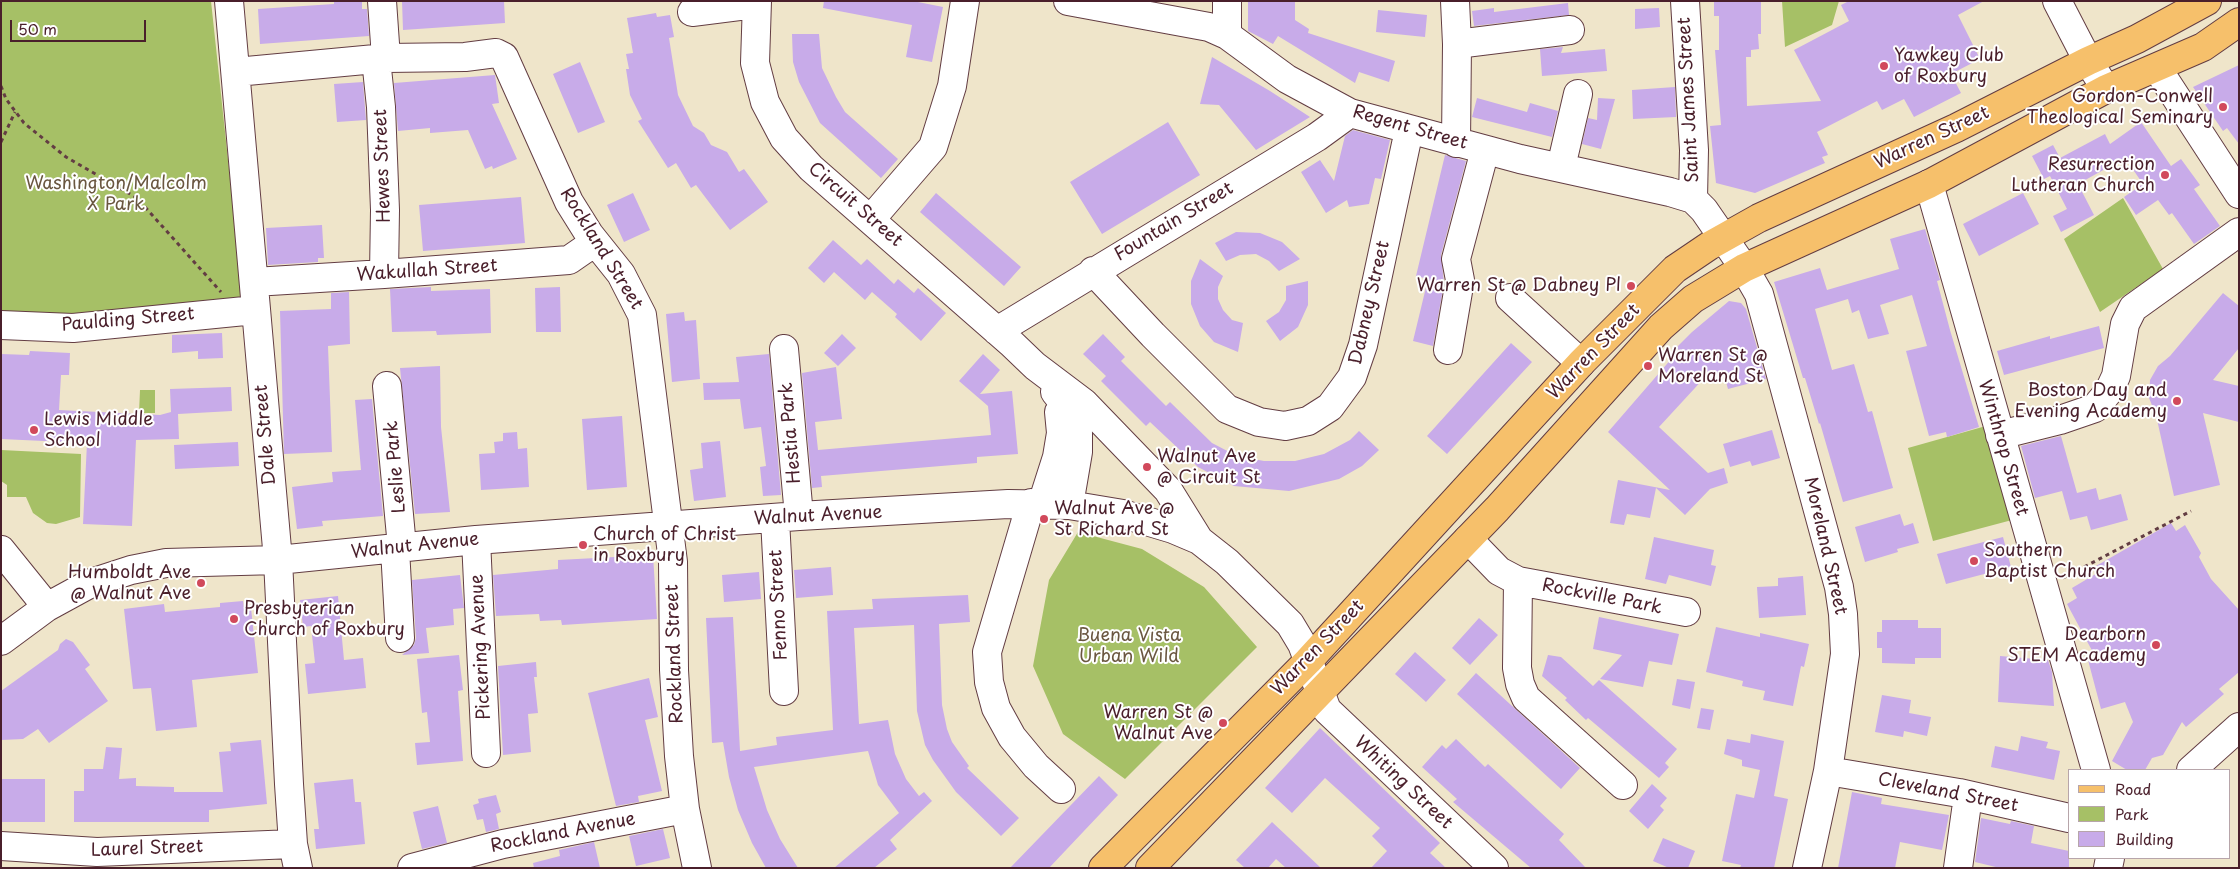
<!DOCTYPE html>
<style>
body{margin:0}
#map{position:relative;width:2240px;height:869px;overflow:hidden;background:#efe5ca;font-family:"Playpen Sans",sans-serif}
canvas{display:block}
.frame{position:absolute;inset:0;border:2px solid #4a1f2b;pointer-events:none}
.legend{position:absolute;left:2068px;top:769px;width:162px;height:90px;box-sizing:border-box;background:#fff;border:1px solid #b7a5aa;margin:0;padding:6px 9px;list-style:none;font-size:15px;color:#4a1f2b}
.legend li{display:flex;align-items:center;gap:10px;height:25px}
.legend b{width:25px;border:1px solid #b7a5aa}
.scale{position:absolute;left:10px;top:20px;width:136px;height:22px;box-sizing:border-box;border:2px solid #4a1f2b;border-top:0;padding-left:6px;font-size:15px;line-height:18px;white-space:nowrap;color:#4a1f2b;-webkit-text-stroke:4px #fff;paint-order:stroke}
</style>
<div id="map">
<canvas width="2240" height="869"></canvas>
<div class="frame"></div>
<ul class="legend">
<li><b style="height:6px;background:#f6c06b"></b>Road</li>
<li><b style="height:14px;background:#a6c066"></b>Park</li>
<li><b style="height:14px;background:#c8abe9"></b>Building</li>
</ul>
<div class="scale">50 m</div>
</div>
<script>
const c = document.querySelector('canvas').getContext('2d');
c.lineJoin = 'round';
function paint(path, color) {
  c.fillStyle = color;
  c.fill(path, 'evenodd');
}
function poly(rows) {
  const path = new Path2D();
  for (const r of rows) {
    path.moveTo(r[0], r[1]);
    for (let i = 2; i < r.length; i += 2) path.lineTo(r[i], r[i + 1]);
  }
  return path;
}
function strokePath(path, color, width, dash) {
  c.strokeStyle = color;
  c.lineWidth = width;
  c.lineCap = dash ? 'butt' : 'round';
  c.setLineDash(dash || []);
  c.stroke(path);
}
function label(font, color, halo, rows, align = 'center') {
  c.font = font + ' "Playpen Sans",sans-serif';
  c.lineWidth = 4;
  c.setLineDash([]);
  c.textBaseline = 'middle';
  c.strokeStyle = halo;
  c.fillStyle = color;
  for (const [text, x, y, turn = 0] of rows) {
    c.save();
    c.translate(x, y);
    c.rotate((+turn || 0) * Math.PI / 180);
    c.textAlign = isNaN(turn) ? turn : align;
    if (halo) c.strokeText(text, 0, 0);
    c.fillText(text, 0, 0);
    c.restore();
  }
}
paint(poly([
 [1,1,211,1,243,300,1,319],
 [1782,1,1839,1,1832,25,1785,47],
 [2123,198,2163,269,2100,312,2064,239],
 [140,390,155,390,155,413,139,413],
 [1986,426,2012,520,1933,541,1908,448],
 [1,450,81,454,80,517,56,524,47,523,33,513,26,497,7,497,7,485,1,481],
 [1078,532,1142,549,1204,587,1257,647,1125,779,1063,734,1033,666,1049,580]
]), '#a6c066');
paint(poly([
 [334,1,362,1,362,9,367,9,369,36,260,44,258,9,334,4],
 [402,1,504,1,505,23,403,30],
 [824,1,913,1,943,7,932,62,906,57,912,25,823,8],
 [1248,1,1295,1,1295,20,1309,29,1308,33,1395,61,1389,82,1359,72,1355,83,1278,36,1273,44,1248,31],
 [1714,1,1761,1,1761,34,1758,34,1759,49,1751,50,1751,57,1746,57,1747,106,1821,101,1794,50,1849,21,1841,5,1849,1,1984,1,1958,15,1980,59,1951,74,1961,93,1914,117,1904,99,1882,110,1877,101,1817,132,1828,155,1822,157,1825,163,1755,193,1716,183,1710,126,1721,125,1715,50,1719,50,1719,16,1714,16],
 [1568,3,1569,15,1474,26,1472,11,1494,8,1494,12],
 [1659,8,1660,27,1635,29,1635,9],
 [1378,10,1427,15,1425,37,1376,32],
 [656,13,657,17,670,15,674,37,669,38,678,95,693,126,704,133,711,145,727,152,739,172,744,169,768,202,730,230,696,185,691,188,676,163,668,168,638,121,642,119,630,95,626,69,629,69,626,54,633,53,627,18],
 [792,34,819,34,822,68,836,97,845,112,898,159,881,178,820,123,799,82,793,62],
 [1563,47,1561,53,1605,49,1607,71,1542,76,1540,49],
 [1212,57,1270,91,1310,117,1256,150,1219,105,1200,104],
 [580,62,605,122,578,133,553,74],
 [2239,65,2239,144,2227,128,2223,131,2193,87],
 [495,75,499,103,492,104,517,159,493,169,492,166,485,169,468,130,430,133,430,128,398,131,394,83],
 [363,82,366,120,337,122,334,84],
 [1675,87,1676,117,1633,119,1632,90],
 [1477,98,1527,112,1530,103,1558,111,1552,137,1472,117],
 [1598,98,1615,99,1601,149,1582,144,1588,118,1597,120],
 [1168,122,1200,175,1102,234,1070,182],
 [2141,122,2171,166,2181,159,2200,185,2194,189,2220,226,2194,244,2172,213,2169,215,2158,200,2136,215,2124,197,2143,184,2125,158,2078,184,2094,215,2061,232,2053,216,2067,209,2050,176,2044,179,2032,156,2053,145,2060,158,2105,134,2110,144],
 [1353,130,1390,140,1381,179,1375,178,1369,204,1349,207,1347,200,1326,213,1301,172,1320,160,1334,181,1345,136],
 [1445,155,1466,161,1441,255,1444,283,1433,346,1413,341,1428,279,1416,276],
 [633,193,650,230,624,242,607,205],
 [936,193,1021,267,1004,286,920,212],
 [2023,193,2039,224,1979,256,1963,224],
 [521,197,525,243,423,251,419,205],
 [322,225,324,258,318,258,318,262,268,265,266,228],
 [1925,229,1940,280,1937,281,1950,330,1979,427,1947,437,1946,432,1929,436,1906,351,1927,346,1912,295,1880,305,1889,334,1868,339,1859,310,1852,313,1848,299,1815,309,1832,370,1854,364,1868,412,1872,411,1893,488,1843,502,1820,423,1819,424,1805,378,1803,378,1774,282,1820,268,1827,290,1899,269,1890,239],
 [1236,232,1260,233,1282,242,1300,259,1279,271,1269,261,1256,254,1240,255,1226,261,1215,243],
 [833,240,861,265,867,259,894,284,898,279,914,293,918,288,946,313,921,341,895,317,897,314,872,292,865,300,834,272,824,283,808,268],
 [1200,259,1223,276,1218,287,1218,299,1223,310,1232,320,1243,323,1238,352,1214,342,1200,326,1191,304,1191,281],
 [1308,281,1308,305,1298,327,1280,341,1266,321,1279,312,1286,300,1286,286],
 [431,287,431,291,490,289,491,333,437,335,436,331,392,332,390,289],
 [560,287,561,332,536,332,535,288],
 [349,292,350,344,328,346,332,452,284,454,280,311,331,309,331,293],
 [2223,293,2239,306,2239,348,2213,380,2239,386,2239,422,2203,413,2220,485,2174,496,2156,415,2149,398,2150,380,2158,366,2170,356],
 [1729,301,1741,303,1746,309,1766,379,1728,389,1723,371,1706,376,1659,427,1708,473,1724,468,1728,483,1710,489,1685,515,1656,488,1650,518,1627,514,1624,525,1610,523,1618,480,1670,490,1608,432,1679,350,1676,348,1692,332],
 [684,312,685,321,696,320,700,379,672,382,666,314],
 [2099,326,2104,348,2004,375,1997,351,2050,336,2050,339],
 [222,333,223,358,198,359,198,351,172,353,172,335],
 [842,334,856,348,838,366,824,353],
 [1103,334,1125,357,1121,361,1166,406,1170,402,1212,443,1237,456,1264,461,1295,461,1324,454,1350,440,1359,431,1379,450,1362,466,1339,479,1289,491,1234,486,1198,467,1150,422,1146,426,1101,381,1106,376,1083,354],
 [1511,343,1532,362,1447,454,1427,436],
 [30,351,70,353,69,375,61,375,59,410,160,415,171,412,170,389,231,387,232,411,178,414,179,439,136,440,132,526,83,524,87,443,1,439,1,354,29,355],
 [769,354,781,495,763,496,760,467,766,466,761,427,744,429,740,399,704,400,703,383,739,382,736,357],
 [983,354,1000,370,980,394,1012,391,1018,454,977,457,977,463,821,476,822,487,812,488,802,373,836,367,842,419,815,422,818,450,991,435,988,406,959,381],
 [440,366,441,427,450,512,415,514,400,368],
 [372,399,383,516,322,521,323,526,297,529,292,487,333,482,332,472,361,470,355,400],
 [622,416,627,487,587,490,582,419],
 [1772,430,1780,458,1752,466,1750,461,1730,467,1723,444],
 [517,432,518,449,527,448,529,487,481,490,479,454,495,453,494,442,503,441,503,433],
 [2061,436,2077,493,2096,488,2099,500,2121,494,2128,520,2091,530,2087,516,2070,520,2062,491,2035,498,2021,446],
 [720,441,726,497,694,501,690,470,703,468,701,443],
 [238,442,239,466,175,469,174,445],
 [1900,514,1904,526,1913,523,1919,543,1897,549,1898,552,1865,562,1855,527],
 [2171,523,2176,531,2185,525,2201,553,2199,557,2211,579,2239,610,2239,672,2219,689,2224,694,2186,727,2182,722,2163,755,2152,758,2145,770,2127,770,2112,761,2133,722,2125,702,2101,709,2088,660,2096,658,2067,604,2077,598,2072,588,2099,572,2096,566],
 [1654,537,1714,550,1711,565,1716,566,1711,586,1669,575,1666,584,1645,579],
 [2003,537,2011,567,1946,584,1937,554],
 [653,555,657,619,562,625,561,620,540,621,539,614,496,616,493,575,558,569,558,560],
 [831,567,833,595,796,598,794,570],
 [759,572,761,599,724,602,722,575],
 [460,575,464,608,453,609,454,625,426,628,429,653,402,655,414,645,416,638,412,580],
 [1803,576,1806,615,1759,618,1757,587,1778,586,1778,578],
 [968,595,970,622,939,624,942,705,947,729,952,742,969,766,967,768,1019,818,1001,836,956,792,933,760,925,745,917,711,914,625,854,628,859,724,888,720,895,754,906,779,919,796,924,792,932,801,890,840,897,849,874,868,834,868,899,813,878,785,868,751,754,767,767,810,780,839,798,868,766,868,752,843,738,810,729,777,723,742,712,743,706,618,733,617,740,751,777,745,776,737,833,730,827,611,873,609,872,599],
 [338,596,344,660,363,658,366,688,308,694,305,664,315,663,311,626,303,627,300,600],
 [243,601,244,609,251,608,258,673,192,680,197,727,156,731,151,688,133,689,124,609,164,604,165,612,220,607,220,603],
 [1599,617,1679,634,1672,665,1649,661,1643,687,1600,679,1622,655,1593,649],
 [1479,618,1498,635,1470,665,1452,648],
 [1882,620,1918,620,1918,628,1941,628,1941,658,1915,658,1915,664,1882,663,1882,648,1877,648,1877,632,1882,632],
 [1716,627,1760,637,1760,633,1809,644,1804,667,1801,666,1793,706,1763,700,1765,691,1742,686,1743,681,1706,672],
 [66,639,73,642,90,665,85,669,108,701,49,743,38,729,23,739,1,740,1,691,58,650,60,644],
 [1415,652,1446,680,1426,702,1395,674],
 [459,655,463,690,458,691,463,761,417,765,415,743,430,742,427,712,422,713,417,659],
 [1548,655,1561,657,1593,686,1599,680,1677,749,1665,763,1669,767,1659,778,1588,718,1586,720,1565,700,1567,698,1542,676],
 [2000,656,2048,660,2052,672,2054,706,1998,702],
 [536,662,537,677,534,677,538,713,528,714,531,752,503,755,498,666],
 [1476,673,1580,768,1561,789,1457,694],
 [649,678,658,717,645,720,662,791,638,796,639,802,616,806,588,693],
 [1677,679,1695,682,1690,709,1672,705],
 [1882,695,1911,700,1909,713,1931,717,1927,736,1904,731,1903,737,1875,732],
 [1701,708,1714,710,1710,730,1697,728],
 [1320,728,1440,843,1430,853,1446,868,1371,868,1387,851,1372,836,1380,828,1325,778,1292,813,1265,788],
 [1751,734,1784,741,1774,796,1788,799,1774,868,1740,868,1741,865,1722,861,1736,794,1754,798,1760,770,1742,766,1742,760,1724,754,1727,739,1750,743],
 [2021,736,2048,742,2046,748,2060,751,2054,780,1991,767,1995,746,2018,751],
 [1456,739,1485,767,1488,764,1564,834,1559,840,1586,868,1531,868,1453,802,1457,799,1422,767,1442,745,1446,749],
 [261,740,267,804,209,810,209,822,74,822,74,791,84,791,84,769,103,769,106,747,122,748,119,779,136,778,136,786,174,787,174,792,223,792,219,752,231,751,230,743],
 [1099,776,1118,795,1049,868,1010,868],
 [1,779,45,779,45,822,1,822],
 [353,779,355,802,361,802,365,844,316,849,314,829,319,829,314,783],
 [1652,784,1667,798,1660,806,1664,810,1648,829,1629,811],
 [1852,792,1882,798,1881,804,1949,815,1942,850,1900,842,1895,868,1838,868],
 [496,795,501,812,496,814,499,829,486,832,483,819,477,820,473,805,479,803,478,799],
 [438,806,447,843,422,849,413,812],
 [1981,818,2010,824,2011,821,2034,826,2031,843,2069,851,2069,868,2000,868,1975,862],
 [1272,822,1321,868,1286,868,1276,859,1268,868,1245,868,1236,860],
 [663,829,670,858,636,866,629,836],
 [1663,838,1695,851,1688,868,1669,868,1653,861],
 [594,842,600,868,534,868,533,863,560,856,559,850]
]), '#c8abe9');
const minor = poly([
 [229,1,278,560,289,784,293,844,298,868],
 [382,1,386,58],
 [757,1,755,63,765,102,784,138,811,168,1011,343,1035,366,1084,403,1168,490,1199,540],
 [1068,1,1209,27,1227,35,1287,79,1350,113,1520,159,1670,192,1693,199,1704,210,1744,268,1759,294,1839,587,1843,614,1845,654,1828,771,1807,868],
 [1455,1,1457,44,1456,143],
 [1685,1,1694,150,1693,199],
 [2057,1,2088,61,2106,89],
 [692,12,755,4],
 [1227,35,1227,1],
 [1457,44,1570,30],
 [376,59,381,107,385,210,384,274],
 [2157,68,2239,194],
 [236,72,386,58,465,57,496,53,504,57,569,202,589,234,621,274,642,315,673,562,674,670,679,756,685,809,697,868],
 [1561,167,1578,94],
 [1929,184,2096,770],
 [871,219,933,147,952,86,965,1],
 [1093,271,1153,335,1227,409,1259,422,1285,426,1308,421,1330,407,1352,377,1363,345,1409,130],
 [254,282,384,274,569,260,595,242],
 [1510,298,1581,363],
 [1,325,73,328,255,310],
 [997,331,1317,137,1350,113],
 [784,349,799,516],
 [1448,350,1460,280,1456,259,1485,150],
 [387,386,402,547],
 [1055,392,1074,416,1078,433,1078,452,1069,505],
 [2000,435,2060,420,2095,408,2109,391,2116,376,2125,324,2133,308,2239,232],
 [1031,503,987,652,989,682,996,708,1012,737,1036,766,1061,789],
 [1042,504,1057,457,1061,433,1059,412],
 [775,519,784,691],
 [1468,539,1499,571,1518,581,1686,612],
 [476,540,486,753],
 [395,549,400,638],
 [1,550,47,607],
 [1518,581,1517,668,1520,684,1526,698,1623,785],
 [1,641,47,607,91,583,131,570,166,563,278,560,476,540,799,516,1008,504,1069,505,1123,514,1173,529,1199,540,1227,562,1290,624,1302,644,1327,710,1494,868],
 [2191,770,2239,727],
 [1828,771,1959,793,2069,818],
 [1,846,97,852,293,844],
 [412,868,503,844,685,809],
 [1958,868,1968,796],
 [2108,868,2110,858]
]);
const major = poly([
 [1103,868,1308,661,1581,363,1675,269,1709,246,1759,218,1956,128,2088,61,2137,39,2207,1],
 [1150,868,1497,509,1661,327,1693,299,1744,268,1929,184,2106,89,2203,47,2239,22]
]);
strokePath(minor, '#633d43', 30);
strokePath(major, '#633d43', 30);
strokePath(poly([
 [1,86,6,99,24,123,66,157,137,198,221,292],
 [1,142,15,112],
 [2063,578,2191,511]
]), '#633d43', 3, [4, 4]);
strokePath(minor, '#fff', 28);
strokePath(major, '#f6c06b', 28);
for (const [x, y, r, color] of [
 [1884,66,5,"#d1495b"],
 [2223,107,5,"#d1495b"],
 [2165,175,5,"#d1495b"],
 [1631,286,5,"#d1495b"],
 [1648,366,5,"#d1495b"],
 [2177,401,5,"#d1495b"],
 [34,430,5,"#d1495b"],
 [1147,467,5,"#d1495b"],
 [1044,519,5,"#d1495b"],
 [583,545,5,"#d1495b"],
 [1974,561,5,"#d1495b"],
 [201,583,5,"#d1495b"],
 [234,619,5,"#d1495b"],
 [2156,645,5,"#d1495b"],
 [1223,723,5,"#d1495b"]
]) {
  const dot = new Path2D();
  dot.arc(x, y, r, 0, 2 * Math.PI);
  c.fillStyle = color;
  c.fill(dot);
  strokePath(dot, '#fff', 2);
}
label('18px', '#4a1f2b', '#fff', [
 ["Yawkey Club",1894,56],
 ["of Roxbury",1894,77],
 ["Gordon-Conwell",2213,97,"right"],
 ["Theological Seminary",2213,118,"right"],
 ["Resurrection",2155,165,"right"],
 ["Lutheran Church",2155,186,"right"],
 ["Warren St @ Dabney Pl",1621,286,"right"],
 ["Warren St @",1658,356],
 ["Moreland St",1658,377],
 ["Boston Day and",2167,391,"right"],
 ["Evening Academy",2167,412,"right"],
 ["Lewis Middle",44,420],
 ["School",44,441],
 ["Walnut Ave",1157,457],
 ["@ Circuit St",1157,478],
 ["Walnut Ave @",1054,509],
 ["St Richard St",1054,530],
 ["Church of Christ",593,535],
 ["in Roxbury",593,556],
 ["Southern",1984,551],
 ["Baptist Church",1984,572],
 ["Humboldt Ave",191,573,"right"],
 ["@ Walnut Ave",191,594,"right"],
 ["Presbyterian",244,609],
 ["Church of Roxbury",244,630],
 ["Dearborn",2146,635,"right"],
 ["STEM Academy",2146,656,"right"],
 ["Warren St @",1213,713,"right"],
 ["Walnut Ave",1213,734,"right"]
], 'left');
label('18px', '#4a1f2b', '#fff', [
 ["Saint James Street",1689,100,-93],
 ["Regent Street",1410,128,16],
 ["Warren Street",1932,138,-25],
 ["Hewes Street",383,166,-92],
 ["Circuit Street",855,205,41],
 ["Fountain Street",1174,222,-31],
 ["Rockland Street",601,249,58],
 ["Wakullah Street",427,271,-4],
 ["Dabney Street",1370,303,-77],
 ["Paulding Street",128,320,-5],
 ["Warren Street",1594,352,-46],
 ["Hestia Park",791,433,-95],
 ["Dale Street",266,435,-95],
 ["Winthrop Street",2003,448,74],
 ["Leslie Park",396,467,-95],
 ["Walnut Avenue",818,516,-3],
 ["Walnut Avenue",415,546,-6],
 ["Moreland Street",1825,546,77],
 ["Rockville Park",1602,597,11],
 ["Fenno Street",779,605,-93],
 ["Pickering Avenue",481,647,-93],
 ["Warren Street",1318,648,-46],
 ["Rockland Street",675,654,-92],
 ["Whiting Street",1403,783,43],
 ["Cleveland Street",1948,793,11],
 ["Rockland Avenue",563,833,-11],
 ["Laurel Street",147,849,-2]
]);
label('18px', '#6a5740', '#fff', [
 ["Washington/Malcolm",116,184],
 ["X Park",116,205],
 ["Buena Vista",1129,636],
 ["Urban Wild",1129,657]
]);
</script>
